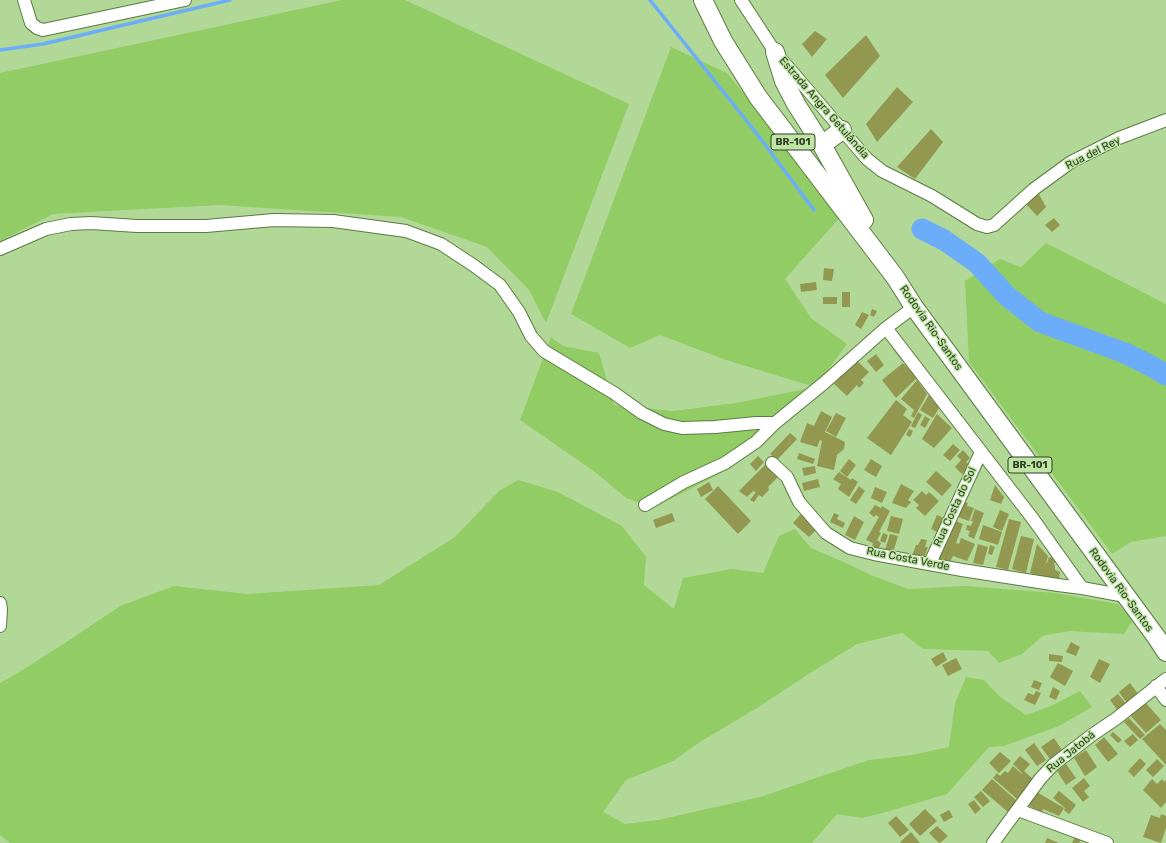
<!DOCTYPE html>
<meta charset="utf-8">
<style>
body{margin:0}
canvas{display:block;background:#b2d897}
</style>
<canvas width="1166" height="843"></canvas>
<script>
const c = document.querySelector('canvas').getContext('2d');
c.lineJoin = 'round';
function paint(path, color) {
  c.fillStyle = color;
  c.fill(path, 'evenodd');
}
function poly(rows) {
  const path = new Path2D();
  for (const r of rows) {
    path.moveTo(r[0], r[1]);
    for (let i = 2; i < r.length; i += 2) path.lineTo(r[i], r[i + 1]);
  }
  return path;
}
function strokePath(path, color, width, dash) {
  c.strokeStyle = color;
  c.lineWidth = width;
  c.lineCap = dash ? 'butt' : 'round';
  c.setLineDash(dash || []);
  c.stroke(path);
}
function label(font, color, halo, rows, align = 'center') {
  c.font = font + ' Rubik,sans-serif';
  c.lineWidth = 3;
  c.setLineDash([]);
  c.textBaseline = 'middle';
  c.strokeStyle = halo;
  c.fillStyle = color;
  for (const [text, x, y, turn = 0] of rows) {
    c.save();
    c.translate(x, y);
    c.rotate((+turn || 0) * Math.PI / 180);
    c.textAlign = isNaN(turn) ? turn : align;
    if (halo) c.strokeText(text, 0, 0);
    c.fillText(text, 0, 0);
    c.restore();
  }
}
paint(poly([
 [342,0,405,0,629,104,546,323,529,290,487,247,401,217,219,205,53,214,0,241,0,73],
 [671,47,727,73,842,215,785,279,811,318,847,344,816,386,733,467,653,508,626,498,595,472,520,420,551,337,563,346,599,353,614,405,673,411,736,403,815,387,726,360,660,335,630,348,571,314],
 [1046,243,1166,304,1166,536,1131,542,1112,554,969,362,965,281,1000,259,1021,267],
 [518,480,558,492,622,526,646,557,644,585,674,609,683,578,732,569,763,573,779,536,795,529,811,548,846,563,871,575,908,589,966,586,1055,593,1118,604,1133,620,1124,634,1071,631,1044,635,1022,654,999,663,988,651,923,649,902,633,857,644,810,673,757,708,703,740,673,761,626,780,603,812,625,824,658,820,760,797,869,760,912,755,949,747,955,703,966,677,984,680,1000,697,1026,715,1051,706,1080,691,1092,707,1059,726,1004,746,989,747,947,794,886,812,862,818,837,814,812,843,10,843,0,835,0,683,18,673,71,639,120,606,174,586,247,594,379,585,455,537,499,491]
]), '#92cc64');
strokePath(poly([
 [650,0,754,130,814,210],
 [0,50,43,44,230,0]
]), '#6badf8', 3.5);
strokePath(poly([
 [922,229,944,240,977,263,1007,296,1040,322,1125,353,1151,366,1166,375]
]), '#6badf8', 21);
paint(poly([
 [815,31,827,39,812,57,802,44],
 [866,35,880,56,843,98,825,75],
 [897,87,913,102,877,142,866,124],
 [931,129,943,142,915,179,897,167],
 [1036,189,1046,207,1037,216,1025,203],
 [1054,218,1060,225,1052,232,1045,225],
 [824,268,834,269,832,281,823,280],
 [816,282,817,290,801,292,800,284],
 [842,292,850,292,850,307,842,307],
 [823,297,837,297,837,304,823,304],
 [872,309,877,311,874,317,870,315],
 [862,312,869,315,861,329,855,325],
 [890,337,906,359,902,361,886,339],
 [876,354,884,365,876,372,867,361],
 [856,360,869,372,861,380,864,383,859,388,857,385,847,396,834,384],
 [903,363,917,378,896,398,882,380],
 [917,380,927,394,914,418,911,416,914,410,901,399],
 [929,395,939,408,933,418,920,410],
 [896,400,907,409,903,415,912,422,891,455,867,438],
 [821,411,832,417,825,432,821,430,845,442,844,449,837,455,834,470,817,466,822,441,820,440,817,447,800,442,807,423,814,426],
 [918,412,922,415,915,428,911,426],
 [836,413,846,418,836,437,826,431],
 [937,414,952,428,934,448,922,439],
 [925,416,930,419,925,428,920,425],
 [909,429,913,431,910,437,906,435],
 [790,433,797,439,777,460,770,454],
 [953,444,960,450,950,461,943,455],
 [963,450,970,458,966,462,970,465,962,474,955,467,961,460,957,456],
 [799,453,815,459,813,464,797,459],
 [758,456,764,462,756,471,750,464],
 [849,459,856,465,847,477,840,471],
 [871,459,882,466,876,477,864,470],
 [766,464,779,476,768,487,769,490,762,497,759,495,754,502,750,500,756,492,753,491,747,497,739,491],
 [815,466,816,473,804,476,802,468],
 [936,471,952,485,942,496,926,482],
 [839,472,851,480,852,478,858,482,849,497,838,489,841,484,833,479],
 [818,479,820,487,804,491,802,483],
 [709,482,713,490,701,497,697,489],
 [901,484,914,491,908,500,911,502,906,508,892,503],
 [995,485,1004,497,1001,504,990,500],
 [718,486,751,521,738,534,705,499],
 [859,486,865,491,856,504,850,500],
 [875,487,887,492,882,503,871,498],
 [922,491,926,495,929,492,939,501,925,516,916,508,919,505,913,500],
 [960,501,968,503,967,506,974,508,969,521,955,516],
 [875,505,881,508,882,506,890,511,879,532,881,533,877,540,881,543,878,550,872,547,873,543,866,540,879,517,876,515,874,517,869,513],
 [975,509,984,513,974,539,968,536,970,531,966,530,967,525,971,526,973,521,971,521],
 [1000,510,1009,514,1002,531,993,527],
 [672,513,675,521,656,528,653,520],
 [802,513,818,528,809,537,793,523],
 [834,513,839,515,837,519,845,523,843,528,830,522],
 [937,515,946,519,939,533,931,529],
 [854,516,864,522,855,540,845,535],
 [891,516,903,519,899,534,887,531],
 [951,519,963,524,956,543,959,544,961,538,975,544,967,561,953,556,950,562,938,558],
 [1009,519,1021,522,1008,570,996,567],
 [983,525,1002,532,998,545,979,539],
 [883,533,888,535,885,543,880,541],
 [890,534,898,536,893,553,885,550],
 [1021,536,1034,539,1026,573,1012,569],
 [921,539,927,540,925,547,928,547,924,558,912,556,916,545,918,545],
 [978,544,988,547,983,565,973,563],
 [1037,544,1048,556,1046,563,1047,563,1049,557,1056,559,1054,565,1055,565,1055,570,1060,572,1059,580,1030,573],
 [990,545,995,547,992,555,988,554],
 [1071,642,1080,647,1076,656,1066,652],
 [943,652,947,660,936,667,931,659],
 [1049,654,1063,656,1062,662,1049,661],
 [956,658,962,669,948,676,942,665],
 [1099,659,1110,664,1100,683,1090,677],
 [1058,663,1073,671,1065,686,1050,677],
 [1034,680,1042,683,1039,690,1031,687],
 [1130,683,1138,694,1127,703,1119,692],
 [1053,687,1060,691,1056,700,1049,697],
 [1036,691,1041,693,1035,705,1024,700,1028,693,1034,695],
 [1118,694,1127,705,1118,711,1110,700],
 [1145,702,1161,720,1146,733,1130,715],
 [1129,718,1145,735,1140,739,1124,722],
 [1160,724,1166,730,1166,765,1142,739],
 [1113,732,1122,740,1118,743,1110,735],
 [1133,734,1138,740,1130,747,1124,741],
 [1104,737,1118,754,1108,762,1095,745],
 [1054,738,1062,750,1050,759,1041,747],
 [1034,743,1046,760,1037,766,1025,750],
 [1086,750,1097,767,1085,776,1074,758],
 [1000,752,1011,761,999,773,989,763],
 [1020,756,1030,764,1024,771,1033,779,1017,799,993,778,997,773,1000,776,1005,771,1008,773,1013,766,1022,774,1022,773,1013,764],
 [1140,758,1146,764,1134,777,1128,771],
 [1157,759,1164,766,1153,777,1146,770],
 [1066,764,1076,778,1066,785,1057,771],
 [1084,778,1090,786,1084,791,1089,797,1083,802,1072,788],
 [992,779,1017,801,1008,812,982,790],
 [1152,779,1157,784,1162,779,1164,782,1166,780,1166,802,1161,808,1143,790],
 [981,791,990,801,983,807,974,797],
 [1035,791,1064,808,1059,816,1043,809,1042,812,1027,805],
 [1059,791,1076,805,1069,814,1064,810,1065,808,1053,798],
 [974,800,981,809,975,814,968,804],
 [925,809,937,821,920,836,909,824],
 [949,810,953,817,944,822,940,815],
 [1161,814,1166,816,1166,828,1161,843,1143,837,1151,815,1160,818],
 [896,816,909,830,900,837,888,823],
 [937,826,948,836,940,843,939,843,929,833],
 [911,832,920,843,901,843,900,842],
 [1075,837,1081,840,1079,843,1072,843],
 [1047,838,1059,843,1045,843]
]), '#92984f');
const minor = poly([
 [24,0,31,23,37,28,43,30,185,0],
 [741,0,775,52,867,159,882,171,932,196,977,224,987,227,994,225,1034,189,1071,162,1119,138,1166,120],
 [0,249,46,229,71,224,91,223,137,226,206,226,274,220,333,221,406,231,441,244,473,265,500,285,519,312,531,336,544,351,614,393,642,413,664,424,682,428,715,427,756,423,775,423,824,383,886,328],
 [914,307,886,328,1033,519,1082,588,1125,596],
 [772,463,787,477,799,502,826,533,850,548,874,554,962,570,1058,585,1082,588],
 [645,505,684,482,725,463,756,442,775,423],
 [930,563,981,452],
 [0,603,1,609,0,626],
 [1156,686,1166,700],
 [1018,810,1107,843],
 [993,843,1040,779,1053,765,1092,735,1117,718,1166,679]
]);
const highway = poly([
 [703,0,723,41,758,97,895,277,914,307,1157,638,1166,652],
 [775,52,784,81,796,104,822,145,864,220],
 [822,145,842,130]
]);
strokePath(minor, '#5a7c3f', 14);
strokePath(highway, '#5a7c3f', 20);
strokePath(minor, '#fff', 12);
strokePath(highway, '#fff', 18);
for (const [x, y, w] of [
 [793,142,44],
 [1030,465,44]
]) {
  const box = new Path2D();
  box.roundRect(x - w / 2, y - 8, w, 16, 3);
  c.fillStyle = '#bee5a3';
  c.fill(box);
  strokePath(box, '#303f25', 1);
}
label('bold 10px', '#303f25', null, [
 ["BR-101",793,142],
 ["BR-101",1030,465]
]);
label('11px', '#303f25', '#bee5a3', [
 ["Estrada Angra Getulândia",824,108,49],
 ["Rua del Rey",1093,153,-27],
 ["Rodovia Rio-Santos",931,328,55],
 ["Rua Costa do Sol",955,507,-65],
 ["Rua Costa Verde",908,559,11],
 ["Rodovia Rio-Santos",1121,590,54],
 ["Rua Jatobá",1071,752,-39]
]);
</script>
